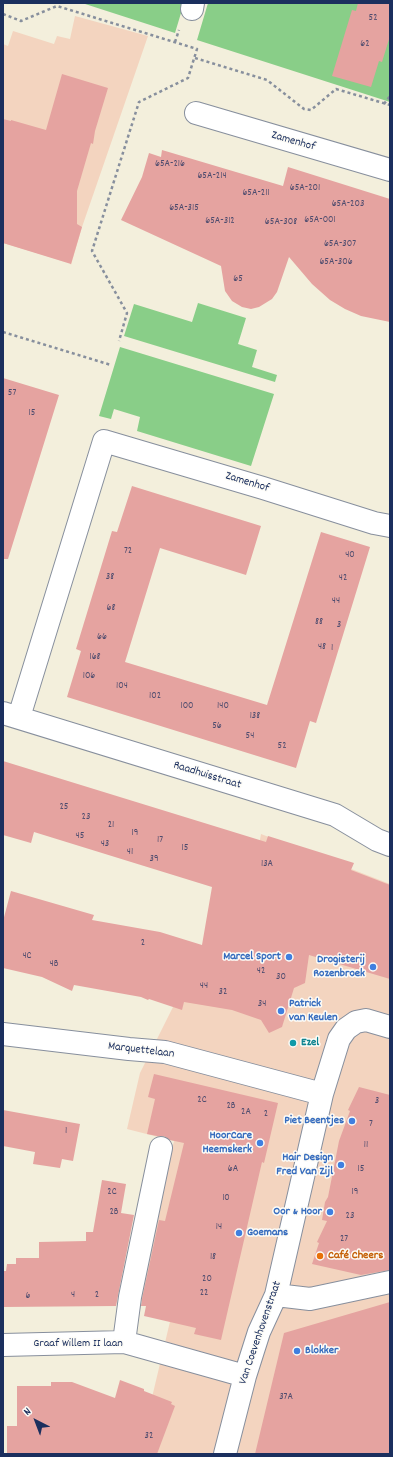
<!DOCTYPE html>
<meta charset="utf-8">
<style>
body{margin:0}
#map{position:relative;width:393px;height:1457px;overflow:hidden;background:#f3efdc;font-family:Dekko,sans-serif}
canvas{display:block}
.frame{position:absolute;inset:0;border:4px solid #1b2f5e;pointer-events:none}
.north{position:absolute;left:16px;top:1401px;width:40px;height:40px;-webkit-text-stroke:3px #fdfcf7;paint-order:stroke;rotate:318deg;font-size:11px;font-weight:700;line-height:16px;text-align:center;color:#1b2f5e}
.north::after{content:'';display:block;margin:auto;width:14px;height:18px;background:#1b2f5e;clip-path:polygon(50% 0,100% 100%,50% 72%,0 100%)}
</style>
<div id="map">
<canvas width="393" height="1457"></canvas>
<div class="frame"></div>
<div class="north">N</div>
</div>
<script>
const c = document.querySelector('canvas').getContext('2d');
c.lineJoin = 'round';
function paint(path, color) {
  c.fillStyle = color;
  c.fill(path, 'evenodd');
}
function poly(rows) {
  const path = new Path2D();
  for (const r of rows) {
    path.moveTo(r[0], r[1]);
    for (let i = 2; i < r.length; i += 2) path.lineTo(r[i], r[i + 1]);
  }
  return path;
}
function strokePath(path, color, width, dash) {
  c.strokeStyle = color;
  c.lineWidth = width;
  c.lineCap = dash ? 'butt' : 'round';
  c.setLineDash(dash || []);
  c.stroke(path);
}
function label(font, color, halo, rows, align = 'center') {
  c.font = font + ' Dekko,sans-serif';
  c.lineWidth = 3;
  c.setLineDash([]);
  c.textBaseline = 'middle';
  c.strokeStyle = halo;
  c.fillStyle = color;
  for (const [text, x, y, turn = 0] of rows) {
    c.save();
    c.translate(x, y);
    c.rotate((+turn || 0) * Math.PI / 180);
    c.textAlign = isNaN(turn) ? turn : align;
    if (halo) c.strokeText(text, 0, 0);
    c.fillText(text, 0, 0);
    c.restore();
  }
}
paint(poly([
 [75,16,148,36,82,227,71,265,70,263,3,243,3,44,8,46,13,31,54,44,57,36,70,39],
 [261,834,390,884,390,1454,103,1454,149,1410,173,1309,135,1299,174,1141,127,1129,140,1073,177,999,247,913]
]), '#f3d4bf');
paint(poly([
 [82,3,184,3,175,33],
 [208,3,390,3,390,102,197,40],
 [198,303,246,318,238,344,257,350,252,367,277,375,275,382,124,336,134,304,192,322],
 [120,347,274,394,251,466,137,431,140,417,114,409,111,419,99,416]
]), '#89ce88');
paint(poly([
 [358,3,390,3,390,36,382,62,379,61,371,87,332,76,352,10,356,11],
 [62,74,108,88,95,131,93,144,91,143,77,191,77,224,82,227,71,264,3,243,3,119,11,121,11,120,46,130],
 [162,150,283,186,288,167,390,199,390,322,361,316,345,309,330,300,312,284,289,257,277,292,272,299,259,307,251,309,242,307,232,301,225,291,221,266,121,220,142,177,149,153,161,157],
 [3,378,59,395,8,559,3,559],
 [132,486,261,526,246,575,160,548,125,662,267,705,321,532,370,547,316,723,310,721,296,768,67,697,81,651,76,649,112,531,117,532],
 [3,761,266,842,268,836,354,863,351,870,390,885,390,979,309,955,305,983,294,988,282,1027,269,1033,261,1020,232,1010,184,1002,182,1010,149,999,148,1000,141,997,74,985,72,991,42,977,3,968,3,921,11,891,94,915,92,920,160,932,202,945,212,887,34,832,31,843,3,835],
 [154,1074,278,1103,264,1163,262,1162,221,1340,194,1334,196,1328,144,1316,146,1306,141,1306,142,1299,159,1220,165,1221,184,1143,170,1140,164,1136,157,1136,147,1134,155,1099,148,1097],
 [359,1087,390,1095,390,1270,361,1275,312,1264,319,1243,317,1242,327,1221,322,1220,325,1202,328,1197,339,1141,350,1111,348,1110],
 [3,1110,80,1124,73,1161,62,1159,60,1168,33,1164,35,1152,3,1146],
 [102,1180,126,1184,121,1213,134,1215,116,1306,3,1307,3,1271,6,1271,7,1264,16,1264,16,1258,39,1258,39,1242,86,1241,86,1232,93,1232],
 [390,1302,390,1454,255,1454,284,1333],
 [120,1380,144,1389,144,1391,172,1402,171,1404,175,1406,157,1454,7,1454,7,1426,17,1426,17,1386,51,1386,51,1382,72,1382,115,1398]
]), '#e5a3a0');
const minor = poly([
 [192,9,193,3],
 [196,113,390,170],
 [3,713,335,815,377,840,390,845],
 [19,717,104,441,263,488,374,523,390,526],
 [3,1034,129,1049,165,1052,322,1094],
 [276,1295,310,1299,390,1282],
 [124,1342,130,1297,161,1148],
 [3,1345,124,1342,245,1376],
 [225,1454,245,1376,259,1332,276,1295,322,1094,339,1039,346,1029,356,1022,366,1020,390,1027]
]);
strokePath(minor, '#878f9d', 24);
strokePath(poly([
 [3,14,21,21,57,6,197,49,188,78,139,102,92,251,127,313,119,341],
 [175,42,179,30],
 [195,58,267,80,304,109,311,110,336,89,390,105],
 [384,104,390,96],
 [3,332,111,365]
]), '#878f9d', 2.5, [3, 3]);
strokePath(minor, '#fff', 22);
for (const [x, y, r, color] of [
 [289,957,4,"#3f7fe0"],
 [373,967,4,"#3f7fe0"],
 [281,1011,4,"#3f7fe0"],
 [293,1043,4,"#0f9aa8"],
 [352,1121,4,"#3f7fe0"],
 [260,1143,4,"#3f7fe0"],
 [341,1165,4,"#3f7fe0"],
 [330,1212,4,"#3f7fe0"],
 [239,1233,4,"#3f7fe0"],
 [320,1256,4,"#e8710a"],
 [297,1351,4,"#3f7fe0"]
]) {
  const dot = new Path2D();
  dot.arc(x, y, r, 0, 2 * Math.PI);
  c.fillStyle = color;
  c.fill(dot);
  strokePath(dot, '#fdfcf7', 1.5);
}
label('10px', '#4e4c6e', null, [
 ["52",373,19],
 ["62",365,45],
 ["65A-216",170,165],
 ["65A-214",212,177],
 ["65A-201",305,189],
 ["65A-211",256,194],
 ["65A-203",348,205],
 ["65A-315",184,209],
 ["65A-001",320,221],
 ["65A-312",220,222],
 ["65A-308",281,223],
 ["65A-307",340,245],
 ["65A-306",336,263],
 ["65",238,280],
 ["57",12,394],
 ["15",32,414],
 ["72",128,552],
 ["40",350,556],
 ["38",110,578],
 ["42",343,579],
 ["44",336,602],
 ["68",111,609],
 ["88",319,623],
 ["3",339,626],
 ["66",102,638],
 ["48",322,648],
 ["1",332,649],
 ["168",95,658],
 ["106",89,677],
 ["104",122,687],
 ["102",155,697],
 ["100",187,707],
 ["140",223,707],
 ["138",255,717],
 ["56",217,727],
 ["54",250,737],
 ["52",282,747],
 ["25",64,808],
 ["23",86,818],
 ["21",111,826],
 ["19",135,834],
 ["45",80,837],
 ["17",160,841],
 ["43",105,845],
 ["15",185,849],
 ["41",130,853],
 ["39",154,860],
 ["13A",267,865],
 ["2",143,944],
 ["4C",27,957],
 ["4B",54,965],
 ["42",261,972],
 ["30",281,978],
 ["44",204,987],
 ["32",223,993],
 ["34",262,1005],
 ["2C",202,1101],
 ["3",377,1102],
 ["2B",231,1107],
 ["2A",246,1113],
 ["2",266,1115],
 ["7",371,1125],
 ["1",66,1132],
 ["11",366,1146],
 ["6A",233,1170],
 ["15",361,1170],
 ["2C",112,1193],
 ["19",355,1193],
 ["10",226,1199],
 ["2B",114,1213],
 ["23",350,1217],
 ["14",219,1228],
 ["27",344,1240],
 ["18",213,1258],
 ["20",207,1280],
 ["22",204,1294],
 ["4",73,1296],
 ["2",97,1296],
 ["6",28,1297],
 ["37A",286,1398],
 ["32",149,1437]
]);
label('12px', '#1b2f5e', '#fdfcf7', [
 ["Zamenhof",293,142,16],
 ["Zamenhof",247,483,17],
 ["Raadhuisstraat",207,776,17],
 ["Marquettelaan",141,1051,7],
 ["Van Coevenhovenstraat",261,1333,-71],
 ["Graaf Willem II laan",78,1344]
]);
label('bold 12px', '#366cbe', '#fdfcf7', [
 ["Marcel Sport",281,957],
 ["Drogisterij",365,960],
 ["Rozenbroek",365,974],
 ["Patrick",289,1004,"left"],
 ["van Keulen",289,1018,"left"],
 ["Piet Beentjes",344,1121],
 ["HoorCare",252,1136],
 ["Heemskerk",252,1150],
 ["Hair Design",333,1158],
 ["Fred Van Zijl",333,1172],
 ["Oor & Hoor",322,1212],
 ["Goemans",247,1233,"left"],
 ["Blokker",305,1351,"left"]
], 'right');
label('bold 12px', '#0d838f', '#fdfcf7', [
 ["Ezel",301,1043]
], 'left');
label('bold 12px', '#c56008', '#fdfcf7', [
 ["Café Cheers",328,1256]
], 'left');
</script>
